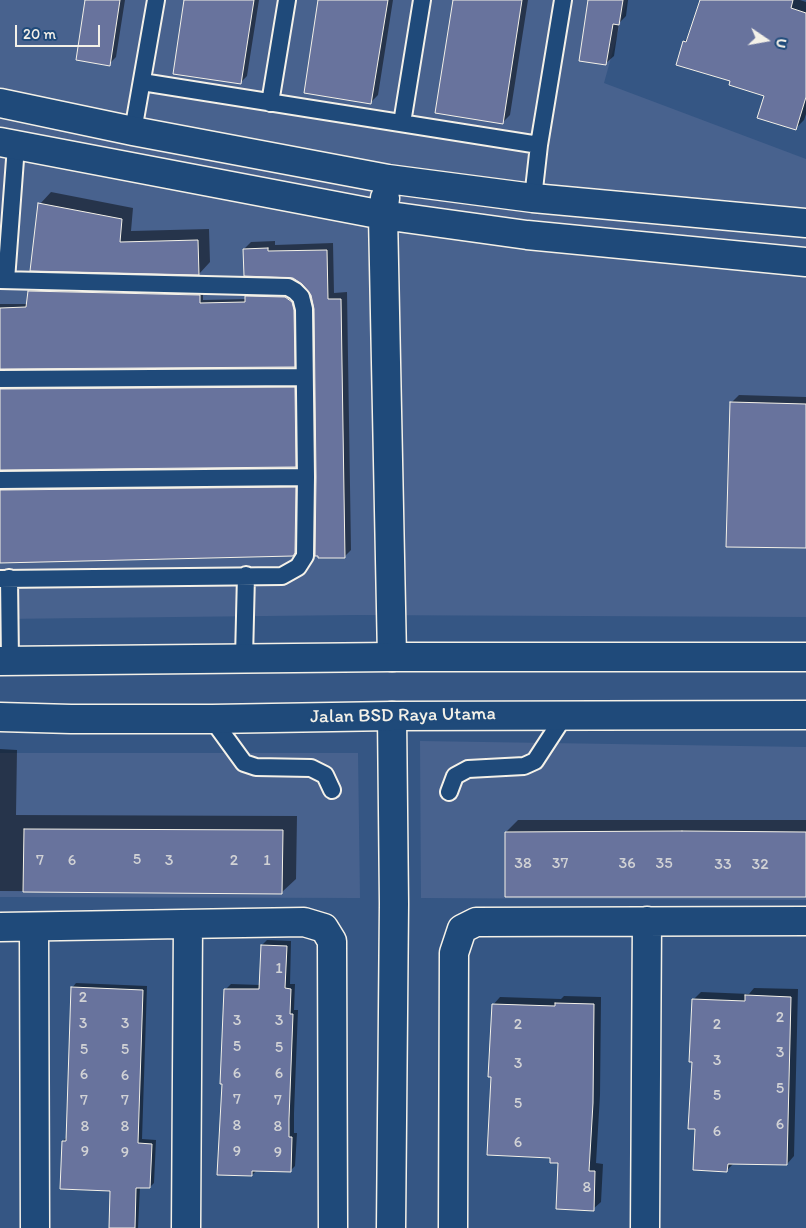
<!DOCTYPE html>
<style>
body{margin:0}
#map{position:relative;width:806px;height:1228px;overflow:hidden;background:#355684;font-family:Itim,sans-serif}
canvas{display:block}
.north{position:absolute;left:741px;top:15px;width:50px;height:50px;-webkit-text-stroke:4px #1f4a7a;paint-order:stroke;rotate:102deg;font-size:14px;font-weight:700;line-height:20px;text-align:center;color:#f4f1e8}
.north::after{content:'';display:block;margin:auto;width:18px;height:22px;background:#f4f1e8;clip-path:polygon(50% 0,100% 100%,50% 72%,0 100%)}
.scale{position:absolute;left:15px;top:25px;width:85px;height:22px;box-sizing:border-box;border:2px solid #f4f1e8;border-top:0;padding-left:6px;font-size:15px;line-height:18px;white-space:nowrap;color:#f4f1e8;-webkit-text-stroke:4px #1f4a7a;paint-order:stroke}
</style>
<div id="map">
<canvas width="806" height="1228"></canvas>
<div class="north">U</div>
<div class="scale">20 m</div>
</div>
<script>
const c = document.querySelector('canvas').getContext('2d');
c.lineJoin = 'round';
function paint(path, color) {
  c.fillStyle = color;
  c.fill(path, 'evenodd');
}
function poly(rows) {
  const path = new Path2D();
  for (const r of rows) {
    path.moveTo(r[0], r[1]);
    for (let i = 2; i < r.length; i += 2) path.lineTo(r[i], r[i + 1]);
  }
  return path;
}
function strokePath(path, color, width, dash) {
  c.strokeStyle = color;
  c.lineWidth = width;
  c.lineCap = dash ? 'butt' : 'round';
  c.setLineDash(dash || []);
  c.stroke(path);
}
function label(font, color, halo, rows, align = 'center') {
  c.font = font + ' Itim,sans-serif';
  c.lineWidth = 5;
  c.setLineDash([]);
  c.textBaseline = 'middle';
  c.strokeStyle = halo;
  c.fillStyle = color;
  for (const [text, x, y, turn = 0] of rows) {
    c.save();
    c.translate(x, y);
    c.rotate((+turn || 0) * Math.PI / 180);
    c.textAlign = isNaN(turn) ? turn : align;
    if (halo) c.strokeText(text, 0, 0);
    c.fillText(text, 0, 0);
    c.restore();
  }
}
paint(poly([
 [0,0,627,0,604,83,806,159,806,617,354,615,0,619],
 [420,741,806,747,806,900,421,898],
 [0,753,358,753,360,898,0,897]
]), '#48628e');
paint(poly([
 [86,0,125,0,116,57,109,64],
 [186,0,259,0,247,76,240,83],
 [320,0,393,0,378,95,371,102],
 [454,0,528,0,510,115,503,122],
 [590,0,628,0,626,16,619,23,614,56,606,63],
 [701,0,800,0,806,2,806,114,804,120,795,129,766,95,732,80,684,42,689,36],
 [51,192,133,208,131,231,209,229,210,262,199,274,32,270,40,204],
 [275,241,275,245,333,243,334,293,347,292,351,550,345,556,317,477,315,306,309,290,293,277,244,249,251,242],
 [33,288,203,292,203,300,246,299,246,296,249,293,289,294,297,306,298,362,294,366,0,368,0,304,28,304,29,291],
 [298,384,299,462,295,466,0,469,0,385],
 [739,395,806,397,806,547,731,403],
 [299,484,298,548,292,555,0,561,0,485],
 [0,749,17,750,16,815,297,816,296,879,282,892,0,891],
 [518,820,806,820,806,896,506,832],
 [267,940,291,941,290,984,295,984,294,1010,298,1010,294,1113,294,1133,297,1133,295,1166,290,1171,257,1170,252,1175,223,1083,226,989,231,984,260,985,262,945],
 [76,983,147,986,142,1139,156,1140,154,1183,150,1187,140,1187,138,1228,110,1228,111,1190,63,1141,67,1137,72,988],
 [754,988,798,989,794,1156,787,1164,734,1163,727,1170,696,1128,693,1000,701,992,749,994],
 [564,996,601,997,600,1095,596,1163,603,1164,601,1202,593,1209,559,1162,551,1157,492,1076,493,1005,500,997,561,999]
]), '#0007');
const building = poly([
 [85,0,120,0,110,66,76,60,85,0],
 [184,0,254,0,241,84,173,74,184,0],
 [318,0,388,0,371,104,304,93,318,0],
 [453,0,522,0,503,124,435,113,453,0],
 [588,0,623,0,619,25,613,24,606,65,579,61,588,0],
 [700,0,793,0,791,8,806,13,806,97,796,130,757,118,764,96,729,85,730,81,676,65,683,41,686,42,700,0],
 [38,203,122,219,120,242,198,240,199,275,30,271,38,203],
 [268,248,268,251,327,250,328,299,341,299,345,558,318,558,318,556,315,556,316,477,314,309,311,295,302,284,293,278,244,276,243,249,268,248],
 [28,291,200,295,200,303,245,302,245,296,285,297,292,302,294,310,295,367,0,369,0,308,26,307,28,291],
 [295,387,296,467,0,470,0,389,295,387],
 [730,402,806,404,806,548,726,547,730,402],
 [296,487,295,553,293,556,0,563,0,490,296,487],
 [24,829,283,830,282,894,23,892,24,829],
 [682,831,806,832,806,897,505,897,505,832,682,831],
 [261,945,287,946,285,988,291,989,290,1014,293,1014,289,1119,289,1137,292,1137,291,1172,252,1171,252,1176,217,1175,222,1084,220,1084,224,989,259,989,261,945],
 [71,987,143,990,138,1143,152,1144,150,1188,136,1188,135,1228,109,1228,110,1191,60,1189,62,1141,66,1141,71,987],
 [745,995,791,997,787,1165,728,1164,727,1172,693,1170,695,1129,688,1129,692,1062,689,1062,692,999,745,1001,745,995],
 [555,1003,594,1004,593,1103,589,1171,595,1171,594,1211,556,1209,558,1163,550,1163,550,1158,487,1155,491,1077,488,1077,492,1004,555,1006,555,1003]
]);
paint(building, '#68739d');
strokePath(building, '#f4f1e8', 1);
const service = poly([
 [142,82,539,145],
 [270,103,287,0],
 [402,123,422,0],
 [133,131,156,0],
 [533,198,539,145,563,0],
 [0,280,288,287,295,291,301,297,304,309,306,477,305,556,298,567,282,576,0,579],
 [6,280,16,146],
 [0,379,304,377],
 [0,480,306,477],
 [9,578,10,661],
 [244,658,246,575],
 [212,719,244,763,256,767,311,768,325,775,332,790],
 [449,792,455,776,468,769,524,766,535,761,565,715]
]);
const minor = poly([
 [0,103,133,131,388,179,533,198,806,223],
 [0,142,383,215,527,235,806,262],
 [385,198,383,215,392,657],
 [0,927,304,922,324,928,332,941,333,1228],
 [34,927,35,1228],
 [186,1228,188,924],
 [391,1228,394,904,392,716],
 [453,1228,454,953,462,929,476,922,806,921],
 [645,1228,647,921]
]);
const primary = poly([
 [0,661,392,657,806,657],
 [0,717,71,719,212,719,392,716,806,715]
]);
strokePath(service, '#f4f1e8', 20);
strokePath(minor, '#f4f1e8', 31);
strokePath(primary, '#f4f1e8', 31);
strokePath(service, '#1f4a7a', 16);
strokePath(minor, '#1f4a7a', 28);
strokePath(primary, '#1f4a7a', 28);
label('16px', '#d1d2d5', null, [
 ["5",137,860],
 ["7",40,861],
 ["6",72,861],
 ["3",169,861],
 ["2",234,861],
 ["1",267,861],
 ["38",523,864],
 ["37",560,864],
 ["36",627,864],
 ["35",664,864],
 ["33",723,865],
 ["32",760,865],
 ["1",279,969],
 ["2",83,998],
 ["2",780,1018],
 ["3",237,1021],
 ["3",279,1021],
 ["3",83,1024],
 ["3",125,1024],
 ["2",518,1025],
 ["2",717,1025],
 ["5",237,1047],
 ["5",279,1048],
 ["5",84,1050],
 ["5",125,1050],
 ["3",780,1053],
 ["3",717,1061],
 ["3",518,1064],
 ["6",237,1074],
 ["6",279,1074],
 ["6",84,1075],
 ["6",125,1076],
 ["5",780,1089],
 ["5",717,1096],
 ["7",237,1100],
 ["7",84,1101],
 ["7",125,1101],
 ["7",278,1101],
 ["5",518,1104],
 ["6",780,1125],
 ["8",237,1126],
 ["8",85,1127],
 ["8",125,1127],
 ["8",278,1127],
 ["6",717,1132],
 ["6",518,1143],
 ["9",85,1152],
 ["9",237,1152],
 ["9",125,1153],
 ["9",278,1153],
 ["8",587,1188]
]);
label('19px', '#f4f1e8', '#1f4a7a', [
 ["Jalan BSD Raya Utama",403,716,-1]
]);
</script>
